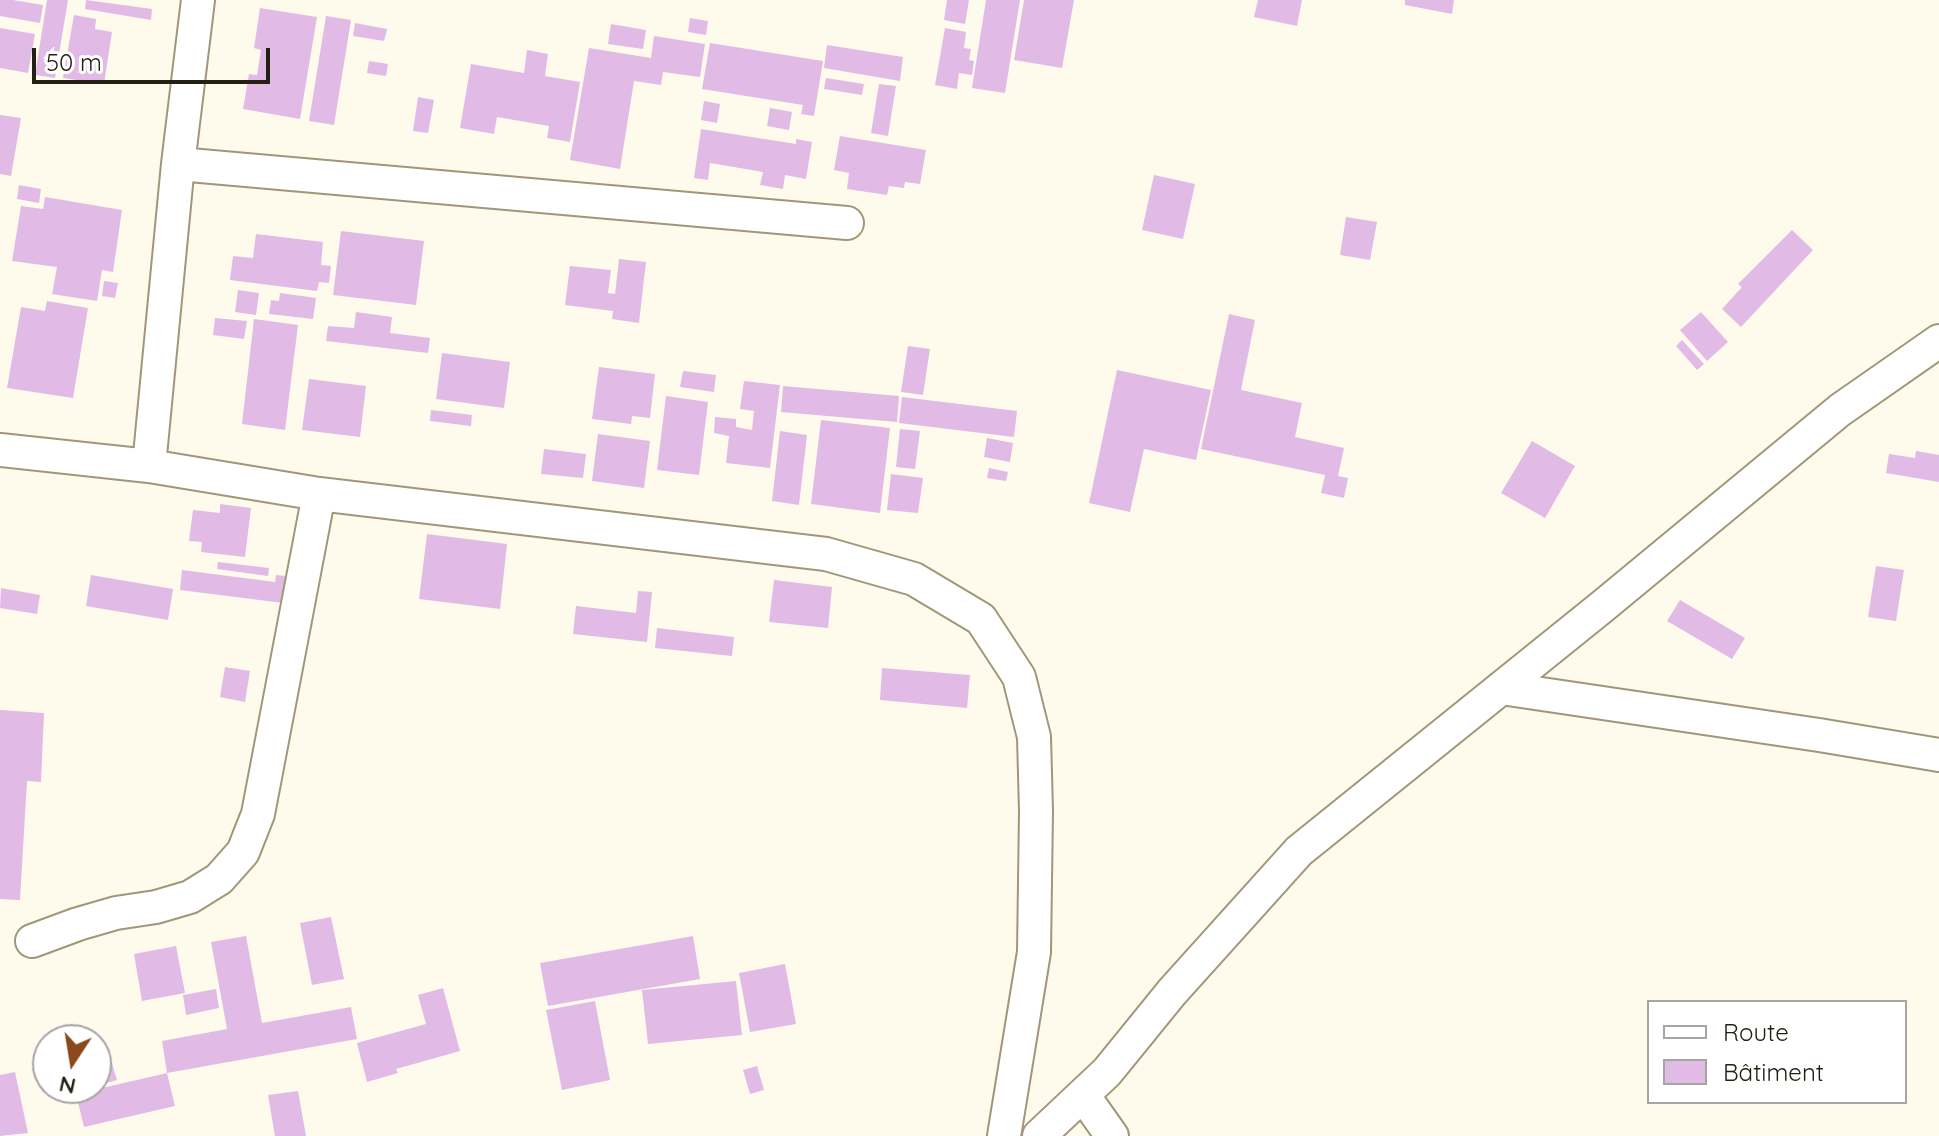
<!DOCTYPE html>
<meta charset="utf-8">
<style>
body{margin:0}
#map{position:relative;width:1939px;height:1136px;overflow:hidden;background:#fefaec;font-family:Quicksand,sans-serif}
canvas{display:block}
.legend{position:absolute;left:1647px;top:1000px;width:260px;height:104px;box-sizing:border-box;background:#fff;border:2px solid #a7a5a1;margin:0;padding:10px 14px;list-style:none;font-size:24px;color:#231f13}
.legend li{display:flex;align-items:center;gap:16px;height:40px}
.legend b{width:40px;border:2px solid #a7a5a1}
.north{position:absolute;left:32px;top:1024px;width:80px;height:80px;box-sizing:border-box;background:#fff;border:2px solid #a7a5a1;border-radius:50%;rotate:192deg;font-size:22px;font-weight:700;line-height:32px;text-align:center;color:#231f13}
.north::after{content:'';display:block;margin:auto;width:28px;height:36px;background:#8b481a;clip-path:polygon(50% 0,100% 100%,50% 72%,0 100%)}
.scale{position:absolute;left:32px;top:48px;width:238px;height:36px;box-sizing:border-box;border:4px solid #231f13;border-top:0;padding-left:10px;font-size:24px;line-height:28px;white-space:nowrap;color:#231f13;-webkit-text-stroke:6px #fff;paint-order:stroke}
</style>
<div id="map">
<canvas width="1939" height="1136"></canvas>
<ul class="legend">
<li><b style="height:10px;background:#fff"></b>Route</li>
<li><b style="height:22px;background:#e1bbe6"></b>Bâtiment</li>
</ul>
<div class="north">N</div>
<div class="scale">50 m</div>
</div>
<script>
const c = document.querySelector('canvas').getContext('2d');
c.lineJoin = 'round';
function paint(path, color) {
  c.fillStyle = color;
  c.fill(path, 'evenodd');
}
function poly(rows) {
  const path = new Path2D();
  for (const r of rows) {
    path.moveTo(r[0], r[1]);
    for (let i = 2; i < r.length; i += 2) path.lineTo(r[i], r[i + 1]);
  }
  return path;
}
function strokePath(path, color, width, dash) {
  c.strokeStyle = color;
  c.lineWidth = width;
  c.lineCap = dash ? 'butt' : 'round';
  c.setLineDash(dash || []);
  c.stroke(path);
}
paint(poly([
 [0,0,13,0,43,5,40,23,0,16],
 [47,0,68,0,55,78,35,75],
 [86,0,152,9,151,20,85,9],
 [947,0,969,0,965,24,944,20],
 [986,0,1020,0,1005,93,972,88],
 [1024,0,1074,0,1062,68,1014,60],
 [1258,0,1302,0,1297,26,1254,17],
 [1405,0,1454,0,1452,14,1405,5],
 [260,8,317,17,300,119,243,109,249,74,257,75,261,50,254,48],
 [74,15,96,19,95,29,112,32,104,84,63,78],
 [326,16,351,20,334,125,309,121],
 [690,18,708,21,706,35,688,32],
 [355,23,387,29,384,41,353,36],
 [611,24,646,30,643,49,608,44],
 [0,28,35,34,28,73,0,68],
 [945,28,966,32,964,48,971,49,969,60,974,61,972,75,959,73,957,89,935,85],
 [654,36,705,44,700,77,663,72,661,85,634,81,620,169,570,160,589,48,651,58],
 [710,43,823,61,814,116,801,114,803,105,702,89],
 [827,45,903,57,900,81,824,68],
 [527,50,548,54,545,76,580,82,570,142,547,138,549,126,497,117,494,134,460,128,471,64,524,73],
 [369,61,388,64,386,76,367,73],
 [826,78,864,84,862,95,824,89],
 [879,84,896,86,888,136,871,133],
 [418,97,434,100,428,133,413,131],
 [704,101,720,104,717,123,701,120],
 [770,108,792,112,789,130,767,126],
 [0,115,21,118,11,176,0,174],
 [701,129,796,144,796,139,812,142,806,179,785,175,783,189,760,185,763,172,710,163,708,180,694,178],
 [840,136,926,150,920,184,905,182,904,188,889,186,887,195,847,189,849,173,834,170],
 [1154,175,1195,184,1183,239,1142,230],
 [19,185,41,189,39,203,17,199],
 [45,197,122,210,113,272,102,270,97,301,52,294,57,267,12,261,21,206,43,209],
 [1346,217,1377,222,1370,260,1340,255],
 [1792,230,1813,250,1741,327,1722,309,1742,287,1738,284],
 [341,231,424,241,416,305,333,295],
 [256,234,323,242,321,265,331,266,329,283,319,282,317,291,230,280,233,256,253,258],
 [619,259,646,262,639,323,612,319,613,311,565,305,570,266,611,270,608,293,615,294],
 [104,281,118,283,115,298,102,296],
 [238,290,259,293,256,315,235,312],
 [280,293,316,298,313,319,269,314,271,300,279,301],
 [47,301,88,308,73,398,7,388,21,307,45,311],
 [356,312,392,317,390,333,430,338,428,353,326,341,328,326,354,328],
 [1701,312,1728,342,1707,361,1680,330],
 [1229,314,1255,320,1241,390,1302,403,1295,437,1344,448,1338,476,1348,478,1344,498,1321,493,1325,475,1201,449],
 [215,318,247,321,244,339,213,335],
 [254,319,298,325,285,430,242,424],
 [1682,340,1704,364,1697,370,1676,346],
 [908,346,930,349,923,395,901,392],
 [442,353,510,362,504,408,436,399],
 [599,367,655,374,650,418,632,416,631,424,592,419],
 [1117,370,1211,390,1196,460,1144,449,1130,512,1089,503],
 [683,371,716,375,714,392,680,387],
 [309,379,366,386,360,437,302,430],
 [744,381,780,385,770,468,726,463,729,436,714,433,715,417,736,419,736,427,752,430,754,411,740,409],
 [783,386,899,396,897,422,781,412],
 [666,396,708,402,699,475,657,470],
 [902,397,1017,411,1014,437,899,423],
 [431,410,472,415,471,426,430,421],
 [821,420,890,428,880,513,811,504],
 [900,429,920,431,915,469,896,467],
 [780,431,807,435,799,505,772,501],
 [598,434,650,441,644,488,592,481],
 [987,438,1013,443,1010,462,984,457],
 [1532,441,1575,466,1545,518,1501,493],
 [544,449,586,454,583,478,541,474],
 [1916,451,1939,455,1939,482,1886,473,1889,454,1915,458],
 [989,468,1008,472,1006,481,987,478],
 [891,474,923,478,918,513,887,510],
 [220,504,251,508,245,557,201,552,202,542,189,541,193,510,220,513],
 [427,534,507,544,500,609,419,599],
 [218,562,269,568,268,576,217,569],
 [1876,566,1904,570,1896,621,1868,617],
 [182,570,275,582,276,575,295,577,291,604,180,590],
 [91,575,173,589,168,620,86,606],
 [774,580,832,587,828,628,769,622],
 [1,588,40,595,37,614,0,608],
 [638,591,652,592,647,642,573,634,576,606,636,613],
 [1680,600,1745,638,1732,659,1667,621],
 [657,628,734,637,732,656,655,648],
 [225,667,250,671,245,702,220,697],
 [882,668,970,675,967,708,880,700],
 [0,710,44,713,41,782,27,781,20,900,0,899],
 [331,917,344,979,312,985,300,923],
 [246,936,262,1023,351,1007,357,1039,167,1073,175,1106,84,1127,76,1094,167,1073,162,1041,227,1029,211,942],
 [693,936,700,979,548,1006,540,963],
 [176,946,185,993,142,1001,134,954],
 [785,964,796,1024,750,1032,739,973],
 [736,981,742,1035,648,1044,642,990],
 [443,988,460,1051,396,1069,398,1073,367,1082,357,1043,426,1024,418,995],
 [216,989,219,1008,186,1015,183,995],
 [595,1001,610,1080,562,1090,546,1010],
 [110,1057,117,1080,96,1086,96,1061],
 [757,1066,764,1090,750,1094,743,1070],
 [15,1072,28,1133,0,1136,0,1075],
 [298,1091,306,1136,275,1136,268,1095]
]), '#e1bbe6');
const street = poly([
 [178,164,847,223],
 [0,450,149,466,319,494,826,554,914,579,981,619,1019,677,1034,737,1036,811,1034,952,1004,1136],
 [149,466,178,164,198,0],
 [1501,688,1819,735,1939,755],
 [32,941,78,924,116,913,156,907,190,897,219,879,243,852,258,814,319,494],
 [1083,1095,1112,1136],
 [1039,1136,1107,1072,1172,992,1299,851,1603,606,1840,410,1939,341]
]);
strokePath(street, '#a19778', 36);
strokePath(street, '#fff', 32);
</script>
